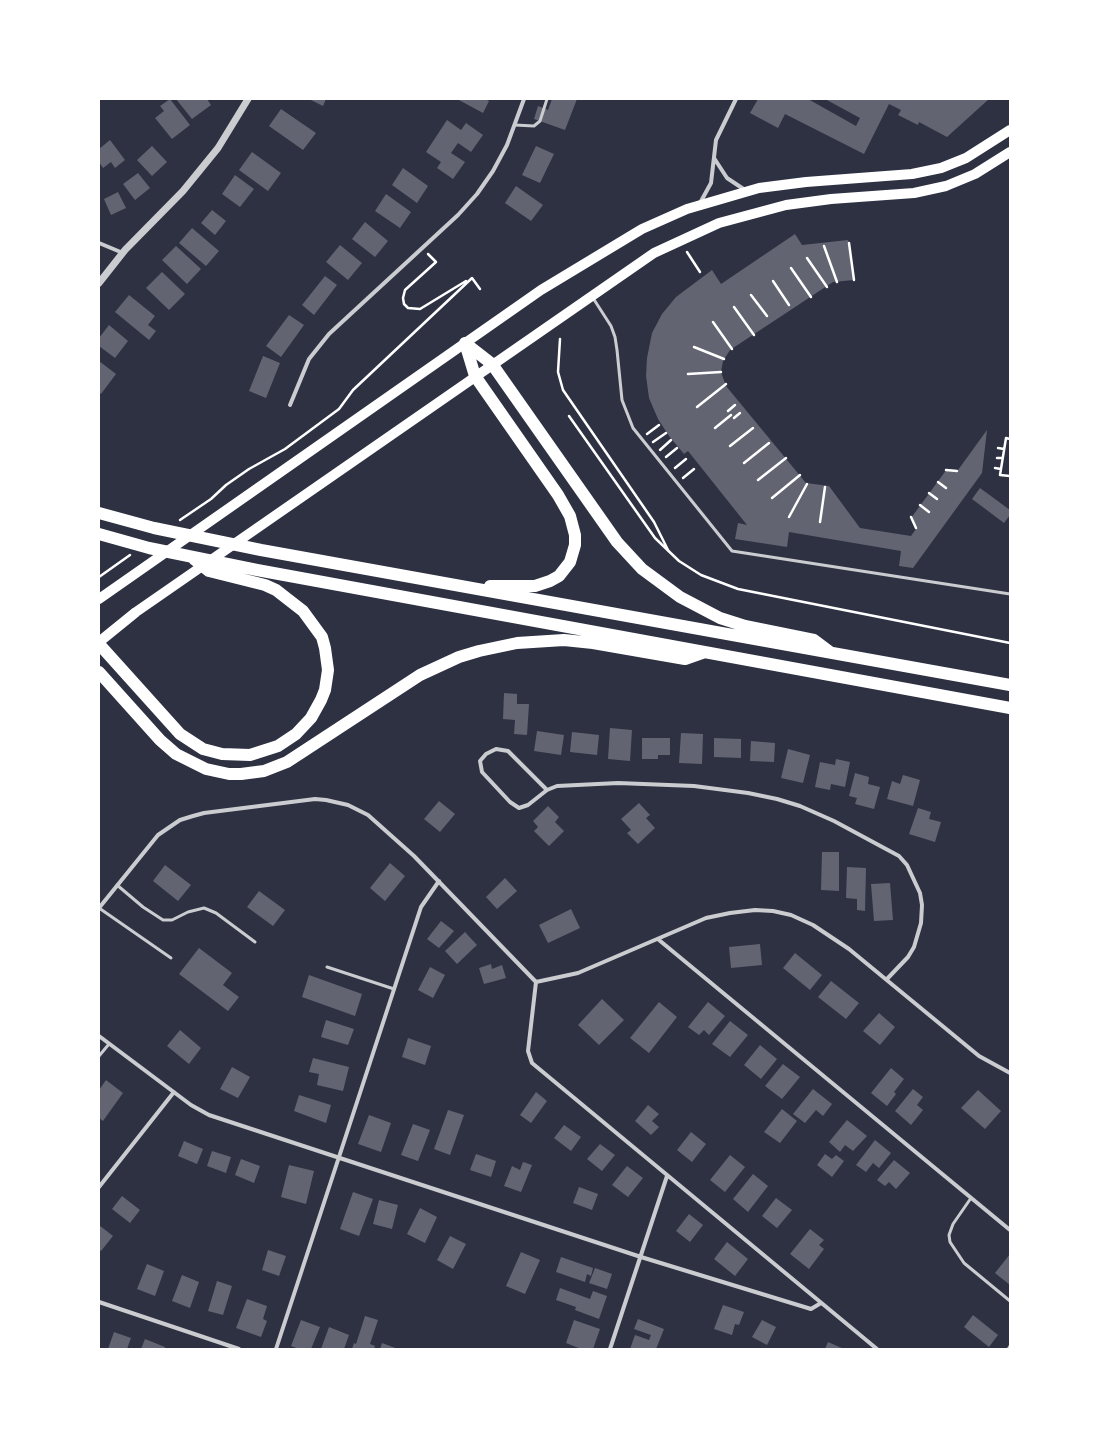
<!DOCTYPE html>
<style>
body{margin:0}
#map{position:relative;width:1109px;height:1448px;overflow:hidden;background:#2d3142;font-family:"IBM Plex Serif",serif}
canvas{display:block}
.frame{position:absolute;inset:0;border:100px solid #fff;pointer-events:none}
</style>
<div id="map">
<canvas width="1109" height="1448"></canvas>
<div class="frame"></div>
</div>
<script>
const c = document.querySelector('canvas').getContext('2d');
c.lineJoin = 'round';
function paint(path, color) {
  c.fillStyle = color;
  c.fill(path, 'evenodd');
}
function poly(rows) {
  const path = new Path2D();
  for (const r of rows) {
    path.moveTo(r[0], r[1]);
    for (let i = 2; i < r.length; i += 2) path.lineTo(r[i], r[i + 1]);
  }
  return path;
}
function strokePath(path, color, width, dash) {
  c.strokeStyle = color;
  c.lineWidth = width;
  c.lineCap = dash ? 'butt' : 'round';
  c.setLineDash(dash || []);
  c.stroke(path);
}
paint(poly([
 [170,99,190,125,172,139,155,118,164,111,160,106],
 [176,99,207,99,211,105,192,119],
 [309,99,326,99,323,106],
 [457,99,485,99,489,101,483,113],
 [552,99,577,99,565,130,534,119,538,106,548,110],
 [758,99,808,99,856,126,860,118,825,99,989,99,947,137,919,122,918,125,898,115,901,110,889,104,864,154,785,114,778,128,750,113],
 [281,109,316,133,303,150,269,126],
 [447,120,461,130,466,123,483,135,471,152,458,143,451,153,465,162,453,179,437,168,441,162,426,152],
 [110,140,125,160,115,168,111,162,103,168,99,162,99,149],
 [152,146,167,162,152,176,137,160],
 [536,146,554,154,540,183,522,175],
 [252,152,281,173,268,191,239,170],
 [403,168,428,186,417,203,392,185],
 [138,173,150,188,135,200,123,184],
 [235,175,254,189,240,207,222,194],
 [516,186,543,205,531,221,505,203],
 [118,192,126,208,111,215,104,199],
 [386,194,411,212,400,228,375,211],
 [212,210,226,221,215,235,201,223],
 [365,222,388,241,375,257,352,239],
 [192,228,219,251,206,266,179,243],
 [795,234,802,245,848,240,854,280,833,282,730,350,723,361,721,372,726,386,806,483,829,486,860,528,911,536,916,529,911,518,947,469,958,470,987,430,982,473,913,568,899,566,901,551,789,532,787,547,735,539,738,523,747,525,688,451,684,454,669,436,658,419,649,398,646,376,647,358,652,333,662,314,676,297,712,270,721,284],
 [340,245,362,263,348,280,326,262],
 [176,246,201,269,187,284,162,260],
 [162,272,185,294,169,310,146,288],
 [325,276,337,285,314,315,302,305],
 [129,295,155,316,148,325,156,331,149,340,115,312],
 [289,315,304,325,281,357,266,346],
 [109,325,128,341,115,358,99,346,99,338],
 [263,356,280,363,266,398,249,391],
 [99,361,116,374,101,394,99,392],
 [980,488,1010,510,1010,515,1004,523,972,499],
 [504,693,517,694,517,704,529,704,527,735,514,734,515,720,503,719],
 [610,728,632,730,630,761,608,759],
 [537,731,564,735,561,755,534,751],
 [572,732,599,735,597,755,570,752],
 [681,733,703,734,702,764,679,763],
 [642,738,670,738,670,755,658,755,658,759,642,759],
 [714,738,741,739,741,758,714,757],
 [751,741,775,743,774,762,750,761],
 [788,749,810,755,803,783,781,778],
 [836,759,850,762,845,787,831,784,830,790,815,787,820,762,835,765],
 [855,773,869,777,868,784,880,787,874,809,855,804,857,798,849,796],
 [903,775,920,780,913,806,887,799,892,781,900,784],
 [439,801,455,814,440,832,424,819],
 [639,803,650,815,646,818,655,828,638,844,627,833,631,830,621,819],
 [548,806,559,817,555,822,564,831,549,846,534,831,538,827,533,821],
 [918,808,931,812,929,819,941,822,935,842,909,834],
 [822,852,839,852,839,891,821,890],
 [390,863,405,876,385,901,370,888],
 [165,865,191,885,178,901,153,881],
 [847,867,866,868,865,911,857,910,857,899,846,898],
 [505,878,517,891,497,909,486,897],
 [890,883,893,920,874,921,871,884],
 [259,891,285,910,273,926,247,907],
 [571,909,580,928,548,943,539,925],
 [441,921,454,931,439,948,427,939],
 [465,932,477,945,457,964,445,951],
 [760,944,762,965,731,968,729,947],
 [199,948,232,973,223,985,239,997,228,1011,179,974],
 [795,953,822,975,810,990,783,968],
 [491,964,492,969,502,965,506,978,484,984,479,968],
 [430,967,445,975,433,998,418,990],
 [309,975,362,994,355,1016,302,997],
 [831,981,859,1003,846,1019,818,997],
 [602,999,624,1020,599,1045,578,1025],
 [659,1002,677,1017,649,1053,630,1038],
 [708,1002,725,1016,709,1035,704,1030,699,1035,688,1027],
 [879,1013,895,1027,880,1045,863,1031],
 [326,1020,354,1029,348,1045,321,1037],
 [730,1021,748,1035,730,1057,712,1044],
 [180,1030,201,1048,189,1064,167,1046],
 [408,1038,431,1046,425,1065,402,1057],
 [760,1045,777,1059,761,1079,744,1065],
 [313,1058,349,1067,343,1091,317,1085,319,1074,309,1072],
 [783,1064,800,1077,782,1099,765,1086],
 [232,1067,250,1077,238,1098,220,1089],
 [891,1068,904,1079,894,1092,896,1094,887,1106,871,1093],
 [106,1080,123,1093,103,1121,99,1118,99,1090],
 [813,1089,832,1104,823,1116,816,1110,805,1123,793,1114],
 [913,1089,923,1097,917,1105,923,1110,911,1125,895,1111],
 [978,1090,1001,1111,985,1129,961,1108],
 [536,1092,547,1101,531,1123,520,1115],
 [299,1095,331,1105,326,1123,294,1111],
 [648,1105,659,1114,652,1121,659,1127,651,1135,635,1121],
 [782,1109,797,1121,780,1143,764,1132],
 [448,1110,464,1115,450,1155,434,1149],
 [369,1115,391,1123,381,1152,358,1144],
 [847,1120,867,1136,853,1151,845,1145,840,1152,829,1142],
 [413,1124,430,1130,418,1161,401,1155],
 [564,1125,581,1137,571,1151,554,1138],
 [691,1132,706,1144,692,1162,677,1150],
 [875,1140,891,1153,879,1168,873,1163,866,1172,856,1165],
 [184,1141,203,1149,197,1164,178,1156],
 [600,1144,615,1155,602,1171,587,1159],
 [212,1151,231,1157,226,1173,207,1166],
 [476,1154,496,1161,491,1177,470,1170],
 [825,1154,832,1159,836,1155,844,1161,832,1177,817,1165],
 [730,1155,745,1167,725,1192,710,1180],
 [241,1159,260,1166,254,1183,235,1175],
 [894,1160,910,1173,896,1189,889,1182,885,1186,877,1180],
 [523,1162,532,1165,521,1192,504,1186,512,1166,520,1170],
 [289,1165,314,1171,306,1204,281,1197],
 [627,1166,643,1178,628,1197,612,1185],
 [753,1174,768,1186,748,1212,733,1199],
 [579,1187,598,1194,592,1210,573,1203],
 [353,1192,373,1199,359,1236,340,1229],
 [122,1196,140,1210,130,1223,112,1209],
 [776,1198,792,1210,777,1228,762,1216],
 [379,1200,398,1205,392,1229,373,1224],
 [420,1208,437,1217,425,1243,407,1234],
 [689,1214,703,1225,690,1242,676,1231],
 [99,1225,113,1236,101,1251,99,1249],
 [810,1229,824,1240,819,1245,824,1249,809,1269,790,1254],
 [450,1236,466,1244,453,1269,437,1260],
 [727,1242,748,1259,735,1276,714,1259],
 [268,1250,286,1256,279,1276,262,1270],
 [521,1252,540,1260,525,1294,506,1286],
 [1010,1254,1010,1285,995,1273],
 [561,1257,593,1268,591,1276,587,1274,585,1282,556,1272],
 [147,1264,164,1271,155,1296,137,1289],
 [595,1268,612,1274,607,1289,589,1283],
 [182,1275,199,1282,190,1308,172,1301],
 [217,1281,232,1286,223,1315,208,1311],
 [560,1288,590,1299,593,1291,607,1296,599,1319,575,1310,576,1307,556,1300],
 [247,1299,267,1306,263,1319,267,1321,261,1337,236,1328],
 [723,1305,744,1312,739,1325,735,1324,732,1335,714,1329],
 [973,1315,998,1335,989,1347,964,1327],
 [365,1316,378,1320,370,1344,375,1346,374,1349,352,1349,354,1343,356,1344],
 [638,1319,664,1329,656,1349,630,1349,635,1335,649,1340,651,1335,634,1329],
 [301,1320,320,1327,311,1349,299,1349,291,1346],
 [574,1320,600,1329,593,1349,581,1349,566,1343],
 [762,1320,776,1327,767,1345,752,1337],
 [329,1327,349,1335,344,1349,321,1349],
 [114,1332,131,1338,127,1349,108,1349],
 [145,1339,165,1347,165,1349,141,1349],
 [828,1342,844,1349,825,1349],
 [382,1343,398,1349,380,1349]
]), '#626471');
strokePath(poly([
 [849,243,854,280],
 [824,246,837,282],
 [687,252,700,272],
 [428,254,436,262,405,290,403,298,404,304,408,308,420,309,466,281],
 [807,258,827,287],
 [791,268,811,297],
 [773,281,789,305],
 [751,295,767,316],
 [734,307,754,335],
 [713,322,732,349],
 [560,339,558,372,563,390,654,522,668,550],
 [694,347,724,359],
 [688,374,721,372],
 [697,407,726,384],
 [728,411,735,405],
 [569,416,655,538,679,561,701,575,738,589,1010,643],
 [734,418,740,413],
 [715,428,731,415],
 [647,434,659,425],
 [1010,439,1006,438,1000,475,1010,476],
 [653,442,666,433],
 [730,446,753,428],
 [998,448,1004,449],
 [660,450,671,440],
 [666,457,677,448],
 [997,458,1002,458],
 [744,463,769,443],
 [675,468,686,459],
 [995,468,1001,469],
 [946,470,957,471],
 [683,478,694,469],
 [758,480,786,458],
 [938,482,946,488],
 [929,493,937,499],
 [772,498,800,475],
 [920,505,929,512],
 [789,517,807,484],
 [911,517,916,528],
 [180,520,211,499,226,485,249,469,285,449,339,409,353,390,472,278,480,289],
 [820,522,825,487],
 [99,577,130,555]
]), '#fff', 2.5);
strokePath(poly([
 [515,125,534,126,540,121,547,99],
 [593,298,611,326,615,337,617,350,622,400,633,428,732,551,1010,594],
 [117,885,143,907,163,920,172,920,188,912,204,908,216,913,255,942],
 [99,908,171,958],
 [327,967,394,989],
 [99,1056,109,1044],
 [971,1198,953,1224,949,1235,950,1242,964,1263,1010,1301]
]), '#caccd0', 3);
strokePath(poly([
 [714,158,727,178,745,190],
 [700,203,711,183,716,140,736,99],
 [99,243,123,253],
 [290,405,309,359,329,334,458,215,477,194,493,171,507,145,524,99],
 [547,790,508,751,496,749,486,754,480,761,482,772,510,802,519,808,528,805,547,790,557,786,618,783,694,786,748,793,777,799,800,806,834,821,899,856,907,865,920,893,922,905,921,923,914,947,908,957,887,979],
 [99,908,158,835,180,820,193,816,204,813,315,799,326,800,348,805,368,815,414,856,536,982,528,1051,532,1063,877,1349],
 [659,940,1010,1230],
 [536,982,578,973,706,918,730,913,755,910,773,911,791,915,813,925,849,949,979,1056,1010,1073],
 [99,1036,191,1105,209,1115,641,1257,811,1309,821,1303],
 [99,1187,174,1092],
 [99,1302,239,1349],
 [276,1349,421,907,439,881],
 [610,1349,667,1176],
 [1009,1349,1010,1347]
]), '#caccd0', 4);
strokePath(poly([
 [99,283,125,250,183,191,218,148,248,99]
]), '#caccd0', 7);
strokePath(poly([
 [99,599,541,290,642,229,687,209,759,188,806,182,912,174,941,168,966,158,1010,130],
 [99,642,136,612,654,253,719,223,786,205,831,199,914,193,946,186,975,174,1010,152]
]), '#fff', 10);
strokePath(poly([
 [465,343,492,364,617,542,642,569,680,597,720,618,745,626,814,640,830,652],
 [465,343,475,376,558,495,570,516,575,535,575,545,570,562,559,576,550,581,535,586,490,586],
 [99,513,154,528,261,550,1010,685],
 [99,534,149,548,257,570,1010,708],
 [99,644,180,734,203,749,222,754,250,755,278,746,296,734,311,718,321,700,325,690,328,670,325,648,322,637,303,611,276,590,265,585,209,571,194,559],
 [99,672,160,740,176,754,206,769,229,774,241,774,264,771,287,762,420,675,459,657,479,651,517,643,564,640,593,643,685,659,702,653]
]), '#fff', 12);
</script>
